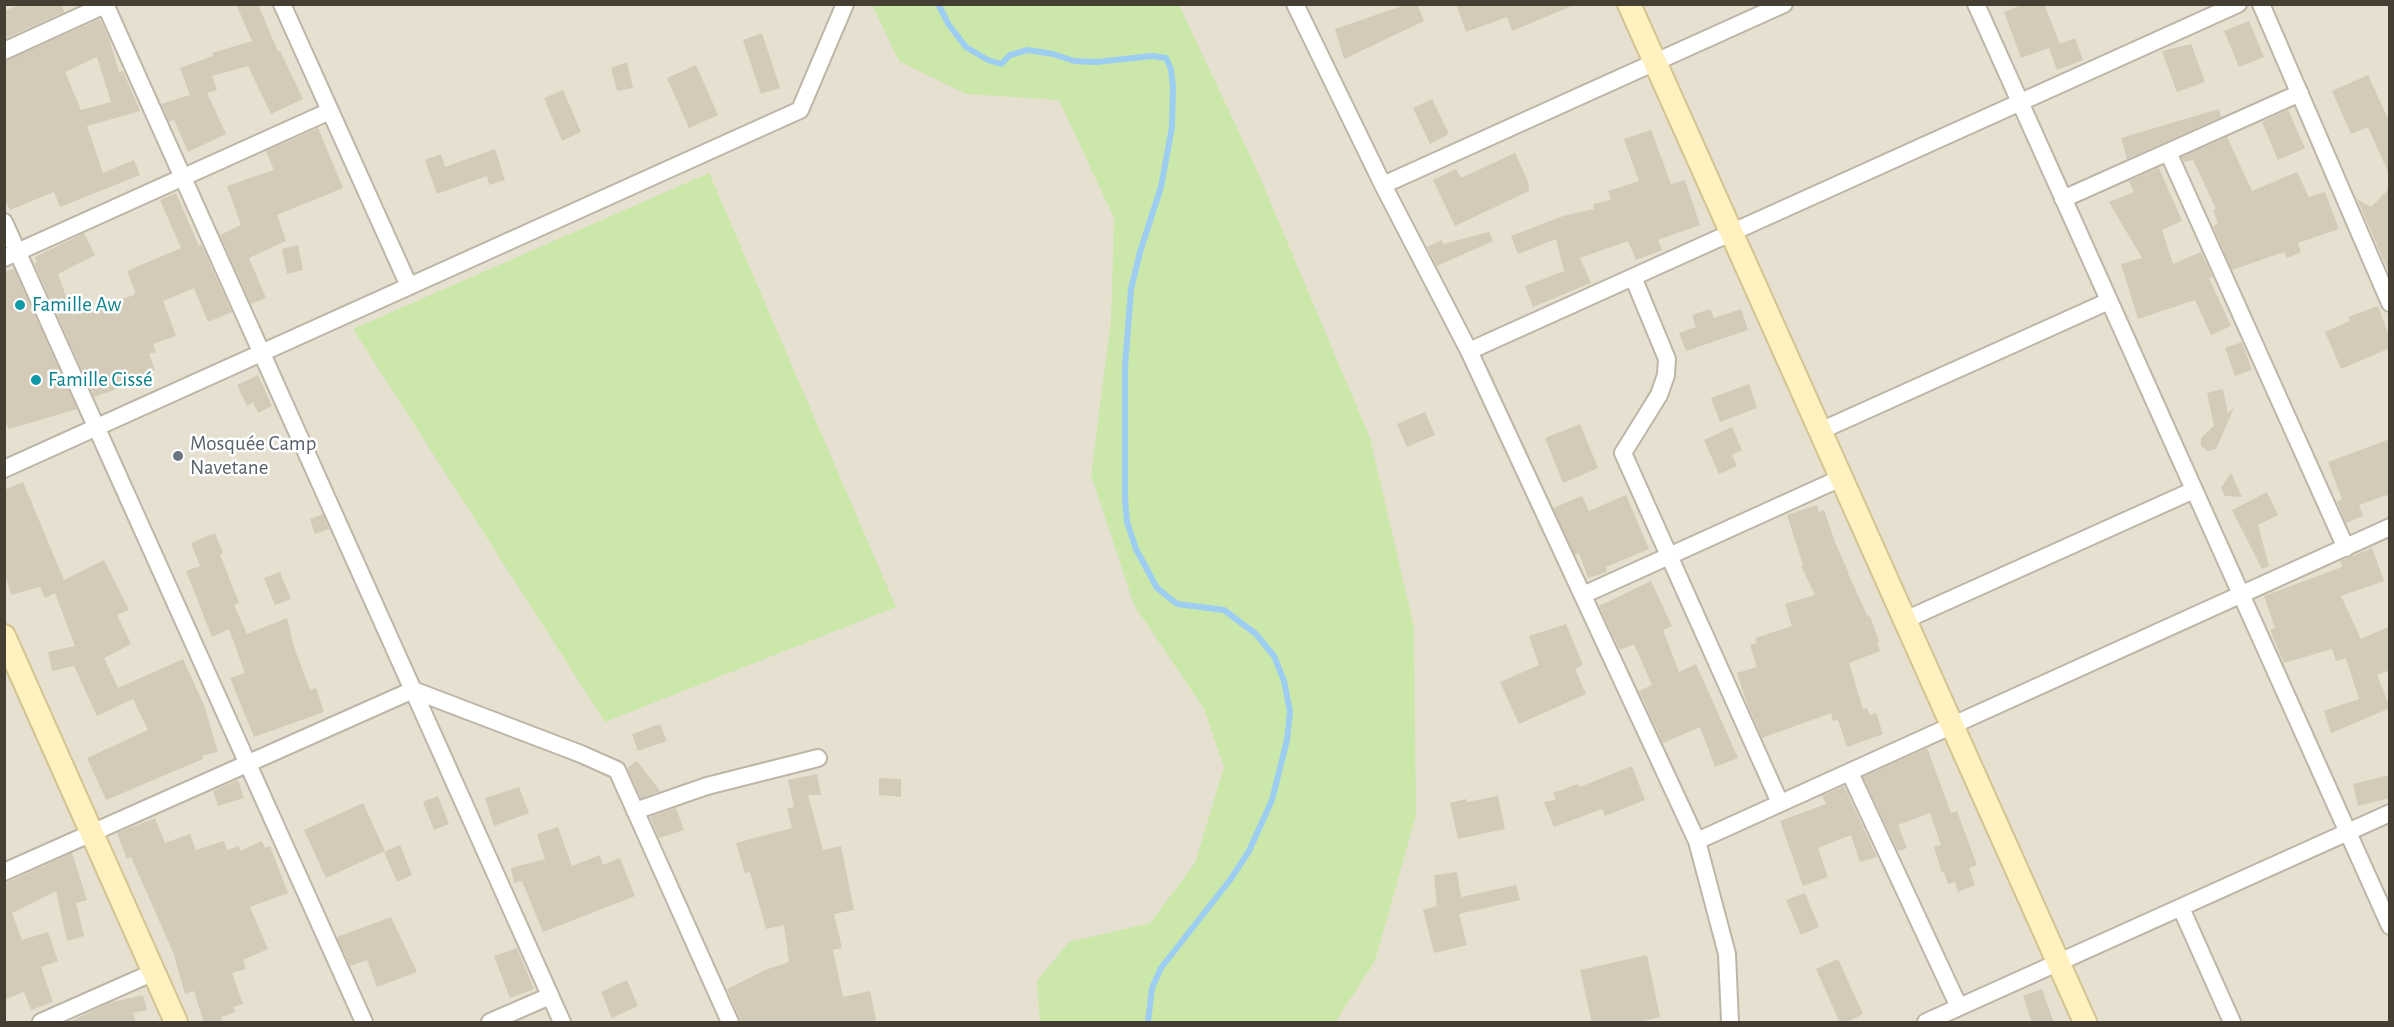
<!DOCTYPE html>
<meta charset="utf-8">
<style>
body{margin:0}
#map{position:relative;width:2394px;height:1027px;overflow:hidden;background:#f2eee3;font-family:"Alegreya Sans",sans-serif}
canvas{display:block}
.frame{position:absolute;inset:0;border:6px solid #443e33;pointer-events:none}
</style>
<div id="map">
<canvas width="2394" height="1027"></canvas>
<div class="frame"></div>
</div>
<script>
const c = document.querySelector('canvas').getContext('2d');
c.lineJoin = 'round';
function paint(path, color) {
  c.fillStyle = color;
  c.fill(path, 'evenodd');
}
function poly(rows) {
  const path = new Path2D();
  for (const r of rows) {
    path.moveTo(r[0], r[1]);
    for (let i = 2; i < r.length; i += 2) path.lineTo(r[i], r[i + 1]);
  }
  return path;
}
function strokePath(path, color, width, dash) {
  c.strokeStyle = color;
  c.lineWidth = width;
  c.lineCap = dash ? 'butt' : 'round';
  c.setLineDash(dash || []);
  c.stroke(path);
}
function label(font, color, halo, rows, align = 'center') {
  c.font = font + ' "Alegreya Sans",sans-serif';
  c.lineWidth = 5;
  c.setLineDash([]);
  c.textBaseline = 'middle';
  c.strokeStyle = halo;
  c.fillStyle = color;
  for (const [text, x, y, turn = 0] of rows) {
    c.save();
    c.translate(x, y);
    c.rotate((+turn || 0) * Math.PI / 180);
    c.textAlign = isNaN(turn) ? turn : align;
    if (halo) c.strokeText(text, 0, 0);
    c.fillText(text, 0, 0);
    c.restore();
  }
}
paint(poly([
 [5,5,2389,5,2389,1022,5,1022]
]), '#e6e0d1');
paint(poly([
 [872,5,1179,5,1256,168,1370,438,1414,627,1416,815,1375,961,1335,1022,1040,1022,1037,981,1069,942,1150,923,1195,863,1224,767,1204,709,1134,605,1091,475,1111,321,1114,218,1059,100,966,94,899,61],
 [709,173,896,607,605,722,353,329]
]), '#cbe8aa');
strokePath(poly([
 [938,4,949,25,966,47,988,60,1001,64,1010,55,1028,50,1053,54,1074,61,1096,62,1152,56,1166,58,1171,69,1173,87,1172,127,1161,187,1140,252,1131,289,1125,367,1125,498,1127,522,1136,549,1157,588,1177,604,1224,610,1256,634,1274,656,1284,681,1290,712,1287,740,1272,800,1249,851,1230,880,1161,968,1152,988,1148,1022]
]), '#9dcdf1', 6);
paint(poly([
 [21,4,62,4,64,12,4,39,4,11],
 [236,4,258,4,278,52,280,51,303,99,271,114,248,66,212,76,217,90,207,93,226,134,188,152,174,120,169,122,161,104,190,95,180,68,213,56,212,53,252,41],
 [1408,4,1417,4,1424,21,1344,59,1335,29],
 [1456,4,1573,4,1574,5,1512,31,1507,17,1466,32],
 [2024,4,2044,4,2060,44,2021,58,2004,12],
 [100,19,110,41,119,72,123,71,140,111,87,126,103,173,134,160,140,175,60,207,54,192,10,210,4,197,4,61],
 [97,57,111,102,81,110,65,72],
 [2249,21,2264,57,2239,67,2224,31],
 [762,33,780,88,761,94,743,40],
 [2075,38,2083,60,2057,70,2049,48],
 [2191,44,2205,82,2177,92,2162,51],
 [627,62,633,88,617,91,611,68],
 [696,65,718,115,689,128,667,78],
 [2368,75,2390,123,2390,176,2368,127,2351,134,2332,91],
 [563,90,581,132,562,141,544,98],
 [1432,99,1449,134,1430,144,1413,108],
 [2219,109,2221,117,2127,159,2121,138],
 [2288,110,2305,148,2278,160,2262,122],
 [318,128,343,188,277,215,286,241,249,258,266,298,251,304,220,235,241,225,227,186,274,170,266,151],
 [1651,130,1671,184,1685,180,1700,225,1658,240,1662,250,1636,260,1628,241,1580,258,1591,283,1533,307,1525,286,1564,271,1556,239,1518,254,1511,236,1563,216,1594,209,1593,204,1611,200,1608,191,1639,181,1624,139],
 [2227,137,2252,191,2297,172,2309,197,2325,192,2339,229,2298,243,2301,252,2287,258,2284,252,2232,270,2213,226,2218,224,2213,210,2216,209,2193,160,2184,162,2182,157],
 [495,149,505,180,489,185,487,176,437,194,425,160,441,154,445,167],
 [1515,153,1529,184,1529,191,1455,226,1433,180,1456,169,1461,178],
 [2163,166,2159,168,2182,221,2162,230,2173,264,2201,252,2213,277,2209,278,2231,326,2211,335,2195,300,2138,319,2121,264,2142,258,2109,202,2134,192,2129,181],
 [2390,188,2390,275,2357,199,2371,207],
 [176,193,199,246,201,244,232,312,208,322,194,288,163,301,176,336,153,344,156,352,149,354,155,370,132,378,134,383,94,397,34,263,37,262,35,257,84,233,95,255,58,274,73,315,134,295,135,291,127,271,181,248,160,200],
 [1489,232,1493,241,1437,266,1427,247,1442,240,1443,244],
 [298,245,303,270,287,274,282,249],
 [14,269,77,409,9,429,4,420,4,272],
 [2378,306,2390,339,2390,348,2341,369,2325,332,2350,321,2348,317],
 [1710,309,1714,318,1741,309,1748,330,1686,351,1679,333,1696,327,1692,315],
 [2242,342,2252,370,2235,376,2225,348],
 [258,375,272,406,258,413,253,402,247,406,237,385],
 [1749,384,1757,408,1720,422,1711,398],
 [2223,389,2228,413,2234,408,2216,449,2208,451,2201,446,2201,438,2214,426,2207,393],
 [1425,412,1435,435,1407,447,1397,424],
 [1580,424,1598,468,1563,483,1545,438],
 [1732,427,1742,450,1732,455,1737,466,1719,474,1704,440],
 [2390,439,2390,494,2359,505,2363,516,2346,523,2337,502,2342,499,2328,462],
 [2231,473,2242,497,2225,496,2221,488],
 [23,482,64,580,104,560,129,610,117,615,131,644,104,658,118,688,183,659,204,705,218,752,203,755,203,759,106,800,87,758,148,730,133,699,97,716,74,666,52,671,48,652,75,646,55,593,45,598,40,587,11,595,4,570,4,490],
 [2267,492,2278,515,2258,525,2269,566,2262,569,2232,510],
 [1626,495,1649,549,1606,567,1607,572,1588,578,1579,553,1575,555,1553,508,1582,496,1589,511],
 [1817,505,1819,512,1824,510,1835,542,1849,574,1848,574,1868,617,1870,616,1879,641,1877,642,1880,651,1849,663,1863,709,1867,708,1870,715,1876,713,1883,734,1847,747,1838,720,1833,721,1831,713,1762,738,1748,706,1737,673,1757,667,1750,645,1757,643,1755,638,1792,626,1785,604,1815,595,1801,566,1803,565,1787,515],
 [323,514,329,529,315,534,310,519],
 [215,533,223,553,220,555,239,603,234,605,247,634,287,618,294,647,310,690,316,688,324,712,254,737,230,678,245,673,229,629,212,637,186,571,200,566,191,543],
 [2372,548,2384,581,2341,596,2361,639,2390,626,2390,670,2377,675,2390,708,2331,733,2324,711,2359,699,2346,658,2336,661,2332,649,2284,663,2270,630,2275,628,2264,596,2342,567,2340,561],
 [280,572,291,599,275,605,264,578],
 [1651,581,1672,626,1663,630,1679,672,1696,664,1738,758,1715,767,1700,727,1663,743,1639,691,1652,685,1634,644,1620,650,1599,606],
 [1566,624,1583,665,1575,669,1586,694,1519,724,1500,682,1539,665,1529,636],
 [660,724,667,741,638,751,632,734],
 [1927,748,1951,813,1957,811,1977,865,1969,868,1975,885,1958,892,1955,882,1948,884,1944,872,1942,873,1934,847,1941,845,1930,813,1898,825,1907,848,1898,851,1863,777],
 [637,761,660,791,641,798,627,768],
 [1632,766,1645,800,1605,816,1602,809,1554,827,1544,802,1556,800,1553,793,1578,784,1580,787],
 [817,774,821,795,808,795,823,850,841,846,854,910,834,914,842,948,833,950,843,997,870,991,876,1020,862,1023,742,1023,727,989,765,970,789,962,784,925,766,929,750,872,745,873,736,843,792,828,787,809,794,807,788,780],
 [2390,775,2390,798,2358,806,2353,784],
 [879,778,901,779,901,797,879,795],
 [238,780,244,798,218,806,213,791],
 [1844,786,1877,857,1860,862,1851,835,1818,848,1828,877,1803,886,1780,821,1826,804,1822,796],
 [519,787,529,813,494,826,485,798],
 [438,796,449,824,434,830,423,802],
 [1498,796,1505,829,1458,839,1450,803,1466,799,1467,802],
 [363,803,385,851,326,878,304,830],
 [676,808,684,830,659,838,650,817],
 [155,818,165,843,190,834,196,850,224,841,227,850,239,846,240,851,262,841,265,848,270,846,288,893,250,907,268,949,243,960,246,969,232,973,243,1004,233,1007,235,1012,221,1017,222,1023,204,1023,194,991,185,994,173,952,131,857,127,859,117,833],
 [558,827,572,866,600,855,603,865,620,858,635,896,543,932,522,881,514,883,511,868,545,859,537,834],
 [400,845,412,875,397,882,384,852],
 [72,853,87,900,76,903,84,936,67,941,56,891,12,913,22,940,48,932,58,961,41,967,53,1002,31,1010,24,992,4,1000,4,884],
 [1457,872,1461,897,1516,885,1520,900,1459,914,1467,945,1434,953,1423,910,1437,906,1434,875],
 [1805,893,1819,927,1801,935,1786,900],
 [391,917,417,972,377,987,367,960,350,966,337,937],
 [517,948,534,989,510,998,494,956],
 [1647,955,1660,1017,1635,1023,1592,1023,1580,970],
 [1838,959,1863,1014,1845,1023,1840,1023,1816,969],
 [627,980,638,1006,612,1018,601,992],
 [2042,989,2054,1023,2032,1023,2023,996],
 [143,995,147,1010,133,1013,136,1023,67,1023,109,1003]
]), '#d4cab8');
const street = poly([
 [105,4,562,1022],
 [282,4,409,286],
 [1295,4,1383,185,1469,351,1697,841,1727,954,1730,1022],
 [1976,4,2390,926],
 [2261,4,2390,303],
 [4,51,107,4],
 [2168,152,2346,548],
 [1383,185,1784,4],
 [2063,199,2300,93],
 [4,222,364,1022],
 [4,258,330,111],
 [1633,277,1667,359,1666,375,1659,395,1623,453,1780,803],
 [1469,351,2238,4],
 [1820,431,2109,301],
 [4,469,800,110,845,4],
 [1583,595,1841,478],
 [1905,620,2194,490],
 [1850,773,1959,1007],
 [635,811,707,786,818,758],
 [1697,841,2390,527],
 [4,872,413,690,581,754,617,770,730,1022],
 [2181,908,2232,1022],
 [41,1022,154,972],
 [490,1022,550,996],
 [1926,1022,2390,813]
]);
const secondary = poly([
 [1629,4,2085,1022],
 [4,636,176,1022]
]);
strokePath(street, '#bdb6a6', 20);
strokePath(secondary, '#d4c391', 26);
strokePath(street, '#fff', 16);
strokePath(secondary, '#fff1c0', 22);
for (const [x, y, r, color] of [
 [20,305,6,"#0f9aa8"],
 [36,380,6,"#0f9aa8"],
 [178,456,6,"#6b7280"]
]) {
  const dot = new Path2D();
  dot.arc(x, y, r, 0, 2 * Math.PI);
  c.fillStyle = color;
  c.fill(dot);
  strokePath(dot, '#fff', 2);
}
label('21px', '#0d838f', '#fff', [
 ["Famille Aw",32,305],
 ["Famille Cissé",48,380]
], 'left');
label('21px', '#5b616d', '#fff', [
 ["Mosquée Camp",190,444],
 ["Navetane",190,468]
], 'left');
</script>
